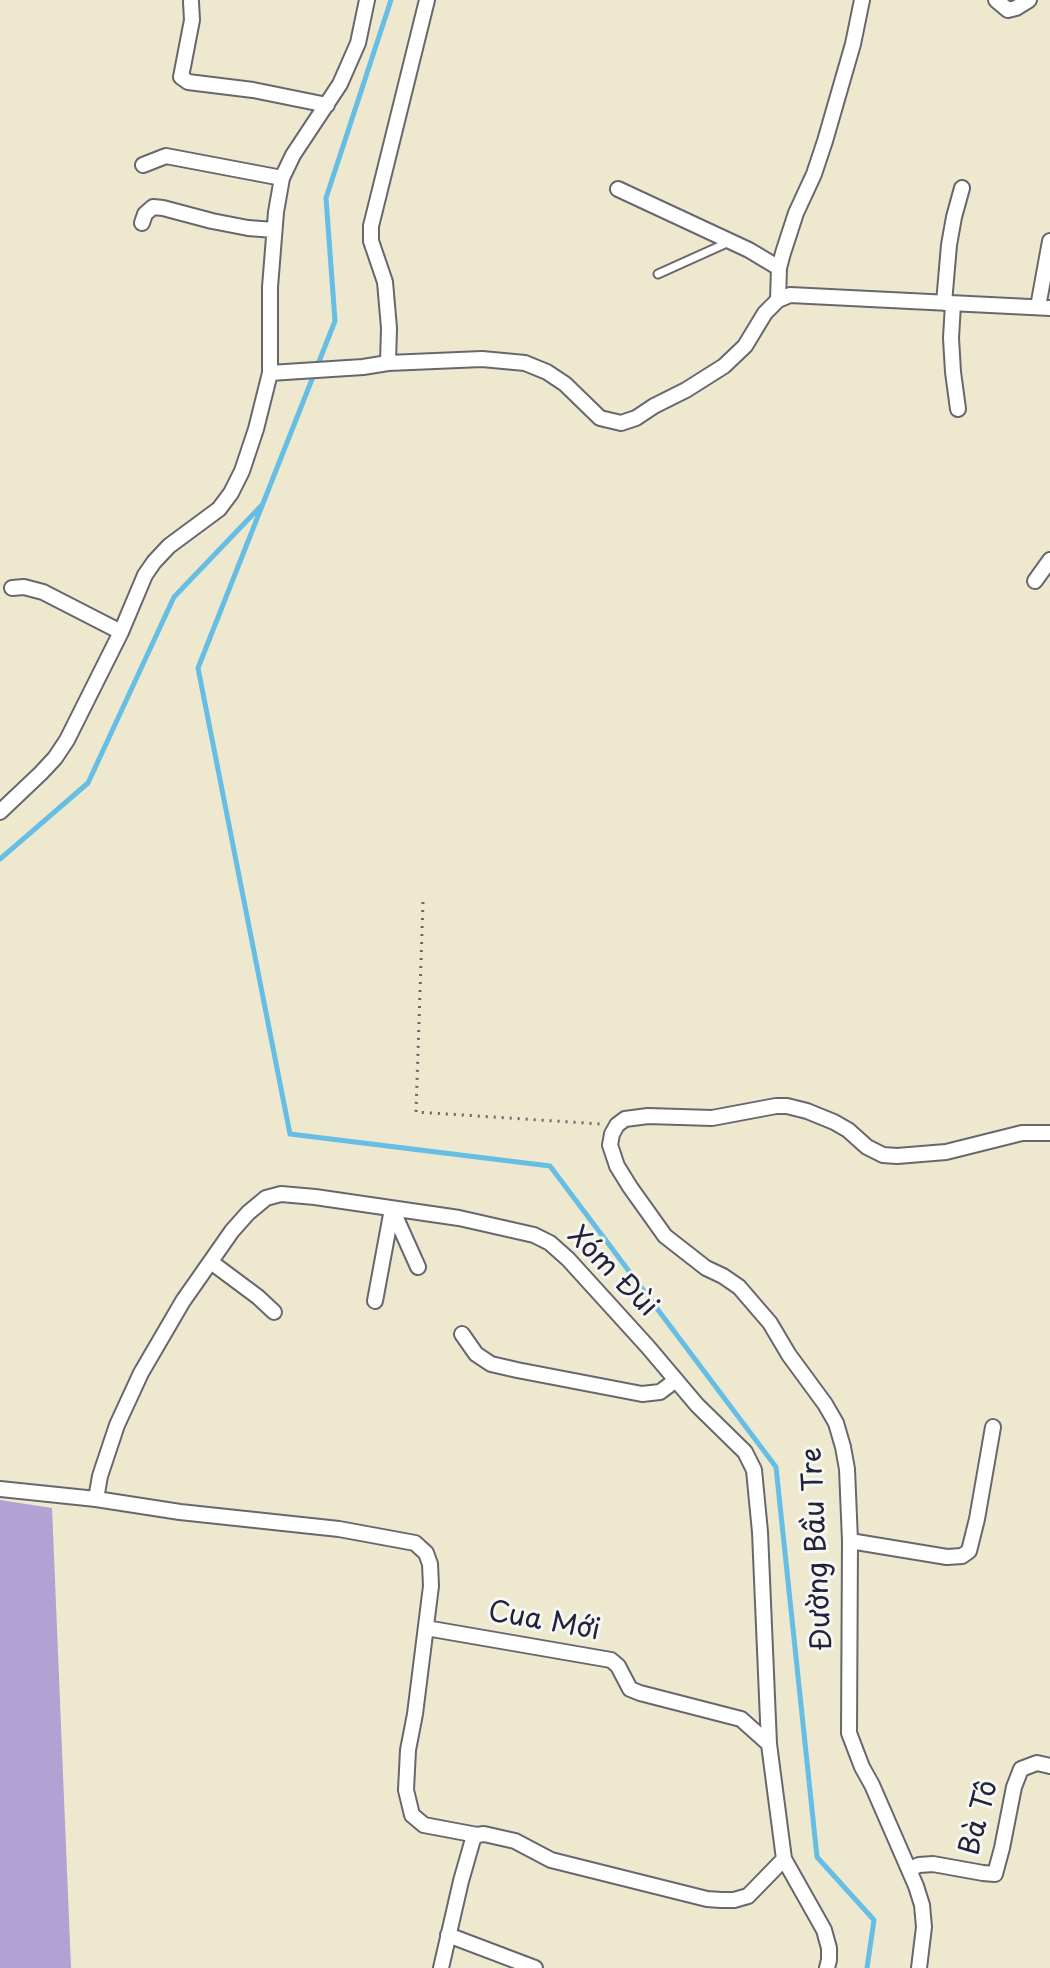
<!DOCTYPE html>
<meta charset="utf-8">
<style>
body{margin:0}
canvas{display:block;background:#ede8ce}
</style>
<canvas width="1050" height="1968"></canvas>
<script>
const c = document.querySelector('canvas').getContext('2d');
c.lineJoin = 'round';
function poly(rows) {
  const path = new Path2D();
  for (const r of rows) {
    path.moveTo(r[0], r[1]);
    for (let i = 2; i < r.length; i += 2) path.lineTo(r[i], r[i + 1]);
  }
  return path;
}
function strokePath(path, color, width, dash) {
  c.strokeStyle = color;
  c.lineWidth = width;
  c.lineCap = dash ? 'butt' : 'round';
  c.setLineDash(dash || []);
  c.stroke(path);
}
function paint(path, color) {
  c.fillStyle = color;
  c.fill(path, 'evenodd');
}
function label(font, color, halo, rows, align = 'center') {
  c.font = font + ' "Playpen Sans",sans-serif';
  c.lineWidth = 6;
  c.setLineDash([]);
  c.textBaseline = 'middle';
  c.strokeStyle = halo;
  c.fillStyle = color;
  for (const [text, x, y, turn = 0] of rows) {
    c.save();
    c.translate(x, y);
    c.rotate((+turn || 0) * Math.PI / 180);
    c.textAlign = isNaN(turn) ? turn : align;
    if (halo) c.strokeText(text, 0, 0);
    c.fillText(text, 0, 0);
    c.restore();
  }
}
strokePath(poly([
 [391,0,326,198,335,321,198,668,290,1134,550,1166,776,1467,817,1857,874,1920,867,1968],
 [0,859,88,783,174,597,261,506]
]), '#67bee4', 5);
paint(poly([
 [0,1500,52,1508,71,1968,0,1968]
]), '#b0a2d3');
const lane = poly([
 [658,274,729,242]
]);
const street = poly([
 [996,0,1008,10,1016,8,1029,0],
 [191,2,192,20,181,77,188,82,253,90,327,105],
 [143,165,166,156,282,178],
 [618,189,749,250,779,268],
 [142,223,145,214,153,207,163,208,212,221,248,228,274,230],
 [778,300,779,268,783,253,796,213,814,174,825,141,853,44,862,0],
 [944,303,949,245,954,217,962,188],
 [953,304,951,338,953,372,958,409],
 [1038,307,1050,241],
 [388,363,389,328,385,282,371,241,371,226,427,0],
 [270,373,363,367,388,363,482,359,525,363,547,372,565,384,600,418,621,423,636,418,654,406,686,390,724,366,745,346,765,313,778,300,790,295,1050,308],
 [1035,581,1050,560],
 [12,588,24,587,43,592,121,632],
 [0,812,41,773,55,758,67,740,121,632,145,575,154,562,169,546,219,509,231,493,242,471,256,429,270,373,270,287,276,212,282,178,293,155,340,84,358,43,367,0],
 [211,1262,258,1297,274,1312],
 [375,1301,392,1209,418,1267],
 [462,1334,476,1354,491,1364,517,1370,642,1394,660,1392,676,1380],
 [0,1489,96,1499,100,1476,117,1425,141,1373,183,1301,232,1231,248,1213,266,1198,281,1194,315,1197,459,1218,534,1235,550,1243,568,1259,648,1347,697,1405,745,1452,754,1470,760,1532,769,1744,784,1859,824,1930,829,1948,829,1960,827,1968],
 [96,1499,180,1512,339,1529,415,1543,426,1553,430,1564,431,1586,415,1714,408,1750,406,1790,412,1815,424,1825,477,1835],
 [850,1541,947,1557,962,1556,969,1551,977,1519,993,1427],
 [426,1628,611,1660,618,1666,630,1689,640,1693,741,1719,769,1744],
 [909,1869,919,1865,933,1864,983,1873,995,1874,1002,1848,1014,1787,1021,1769,1037,1763,1050,1766],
 [448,1935,535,1968],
 [441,1968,461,1881,473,1839,477,1835,484,1834,515,1841,551,1860,707,1899,721,1900,734,1900,748,1896,784,1859],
 [919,1968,924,1927,922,1905,916,1886,872,1785,862,1767,849,1733,850,1541,847,1469,843,1447,836,1423,825,1404,789,1355,770,1323,739,1287,723,1276,706,1268,665,1236,630,1187,617,1166,610,1145,612,1134,617,1125,625,1119,648,1116,712,1118,776,1106,787,1106,807,1111,834,1122,848,1130,867,1147,883,1155,897,1156,946,1152,1022,1133,1050,1133]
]);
strokePath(lane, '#69676e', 11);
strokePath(street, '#69676e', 18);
strokePath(poly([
 [423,902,416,1112,601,1124]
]), '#69676e', 3, [2, 6]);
strokePath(lane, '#fff', 7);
strokePath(street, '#fff', 14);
label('28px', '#22223b', '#f6f6f2', [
 ["Xóm Đùi",612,1272,45],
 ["Đường Bầu Tre",818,1549,-93],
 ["Cua Mới",544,1622,10],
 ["Bà Tô",980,1818,-75]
]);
</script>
